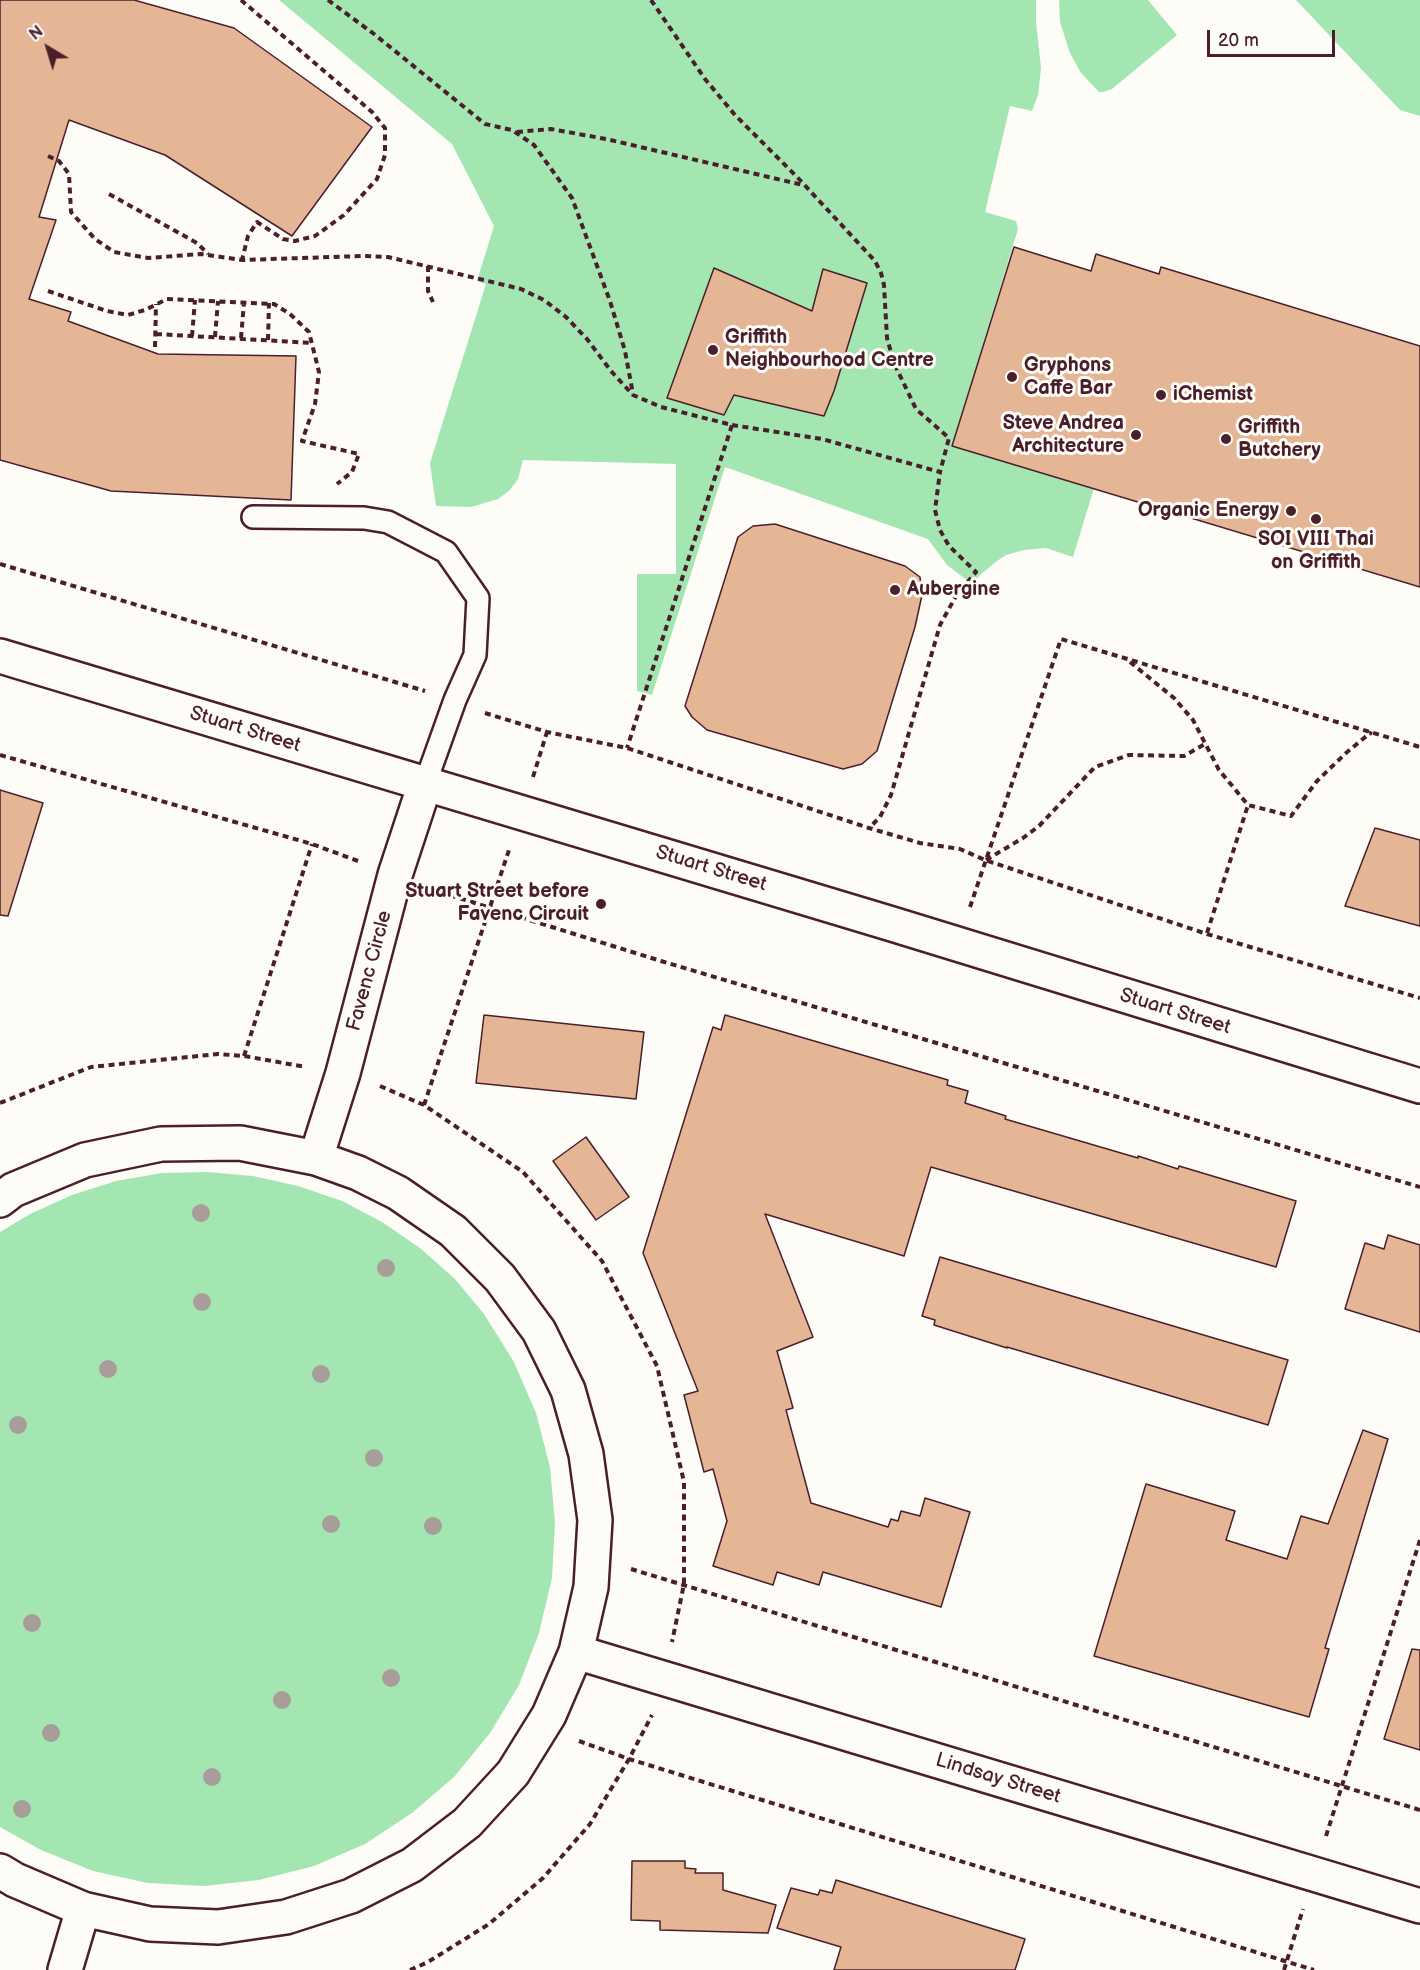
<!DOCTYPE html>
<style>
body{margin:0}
#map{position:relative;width:1420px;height:1970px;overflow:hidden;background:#fdfcf7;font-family:"Balsamiq Sans",sans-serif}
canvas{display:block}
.north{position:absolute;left:18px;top:18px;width:60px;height:60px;-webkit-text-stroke:4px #fdfcf7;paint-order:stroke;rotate:322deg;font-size:16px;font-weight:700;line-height:24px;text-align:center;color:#4a1f2b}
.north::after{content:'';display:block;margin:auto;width:21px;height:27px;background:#4a1f2b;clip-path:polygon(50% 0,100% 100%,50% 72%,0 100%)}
.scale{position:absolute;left:1207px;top:30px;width:128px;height:27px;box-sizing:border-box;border:3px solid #4a1f2b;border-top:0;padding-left:8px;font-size:18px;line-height:21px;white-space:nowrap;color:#4a1f2b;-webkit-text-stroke:4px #fdfcf7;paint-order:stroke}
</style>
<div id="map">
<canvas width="1420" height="1970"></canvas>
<div class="north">N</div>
<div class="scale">20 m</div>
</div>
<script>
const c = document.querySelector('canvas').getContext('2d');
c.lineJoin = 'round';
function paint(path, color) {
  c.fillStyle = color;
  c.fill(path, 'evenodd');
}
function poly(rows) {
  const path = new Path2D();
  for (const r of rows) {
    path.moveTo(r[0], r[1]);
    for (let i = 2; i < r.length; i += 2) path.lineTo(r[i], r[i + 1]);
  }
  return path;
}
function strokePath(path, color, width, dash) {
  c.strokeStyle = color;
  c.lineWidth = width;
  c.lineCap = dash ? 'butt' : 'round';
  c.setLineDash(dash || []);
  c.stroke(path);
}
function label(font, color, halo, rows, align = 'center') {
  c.font = font + ' "Balsamiq Sans",sans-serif';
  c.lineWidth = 6;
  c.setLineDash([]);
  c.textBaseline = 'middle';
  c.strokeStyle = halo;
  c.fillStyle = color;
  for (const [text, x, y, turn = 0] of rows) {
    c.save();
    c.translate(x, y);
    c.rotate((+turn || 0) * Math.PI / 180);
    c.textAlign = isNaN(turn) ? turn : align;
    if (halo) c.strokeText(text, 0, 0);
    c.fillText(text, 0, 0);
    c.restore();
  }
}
paint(poly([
 [279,0,1036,0,1036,22,1041,68,1038,95,1032,111,1010,106,985,212,1016,221,1018,229,952,446,1094,488,1073,557,1046,548,1024,550,1006,555,997,561,981,574,972,584,947,565,928,539,725,467,652,695,637,691,637,574,676,574,676,464,523,460,518,479,510,490,498,499,471,507,436,506,430,463,486,284,477,281,494,226,452,144],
 [1059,0,1148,0,1177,35,1112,89,1103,92,1099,92,1081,73,1070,53,1060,22],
 [1296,0,1420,0,1420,116,1400,110],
 [207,1172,253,1176,298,1186,342,1201,382,1222,420,1248,455,1279,484,1314,514,1362,536,1413,550,1467,555,1523,552,1578,539,1633,519,1685,490,1733,454,1777,412,1813,365,1844,314,1866,259,1880,204,1886,148,1883,93,1871,41,1850,0,1827,0,1232,30,1214,72,1195,116,1181,162,1173]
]), '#a3e6b1');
const building = poly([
 [0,0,134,0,234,28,372,127,292,236,165,155,69,120,39,217,56,220,29,299,71,312,68,321,158,354,296,356,291,500,111,491,0,460,0,0],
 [1014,247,1091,271,1096,254,1159,274,1161,267,1420,346,1420,587,952,446,1014,247],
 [714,268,812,311,823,269,867,283,834,391,824,416,734,395,724,415,667,398,714,268],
 [775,524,905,566,920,577,922,595,915,627,877,751,862,764,843,769,707,730,692,717,685,706,738,537,753,526,775,524],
 [0,790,43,803,8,916,0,915,0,790],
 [1375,828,1420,840,1420,926,1345,906,1375,828],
 [484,1015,644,1032,636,1099,476,1083,484,1015],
 [725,1015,948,1080,947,1085,968,1091,965,1103,1006,1116,1005,1119,1138,1158,1138,1156,1178,1169,1179,1166,1296,1201,1276,1267,931,1167,904,1256,765,1214,813,1337,777,1351,793,1408,786,1410,811,1503,888,1527,891,1519,898,1521,901,1511,920,1516,925,1498,970,1512,941,1607,823,1572,819,1585,777,1572,773,1585,713,1566,727,1521,713,1469,704,1472,684,1395,698,1391,643,1253,713,1027,721,1030,725,1015],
 [586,1137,629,1197,596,1220,553,1161,586,1137],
 [1388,1235,1420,1245,1420,1332,1345,1309,1365,1243,1384,1249,1388,1235],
 [940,1257,1288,1360,1268,1425,1007,1347,1007,1348,934,1325,935,1320,922,1316,940,1257],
 [1363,1430,1388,1439,1325,1648,1329,1649,1309,1717,1094,1656,1146,1484,1235,1511,1226,1540,1287,1559,1301,1516,1328,1524,1363,1430],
 [1412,1649,1420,1650,1420,1750,1384,1739,1412,1649],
 [632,1861,685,1861,685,1868,696,1869,695,1873,723,1873,723,1890,776,1905,768,1933,660,1930,660,1921,631,1920,632,1861],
 [836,1880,1025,1939,1015,1970,834,1970,841,1947,777,1928,791,1888,818,1895,820,1890,832,1893,836,1880]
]);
paint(building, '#e5b696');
strokePath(building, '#4a1f2b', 1.5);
const service = poly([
 [253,517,364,518,388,522,446,552,478,598,475,655,455,700,425,784]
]);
const minor = poly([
 [316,1158,343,1073,395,875,425,784],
 [0,1200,13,1190,85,1160,161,1144,240,1143,316,1158,358,1173,398,1193,453,1231,500,1278,539,1331,568,1390,586,1454,595,1520,591,1587,576,1652,549,1715,513,1773,467,1823,412,1865,351,1896,286,1917,218,1927,150,1924,83,1909,15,1880,0,1871],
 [576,1652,1420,1906],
 [65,1970,83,1909]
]);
const tertiary = poly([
 [0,656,892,924,1420,1086]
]);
strokePath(service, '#4a1f2b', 26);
strokePath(minor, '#4a1f2b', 38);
strokePath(tertiary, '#4a1f2b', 38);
strokePath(poly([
 [241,0,372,112,385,128,385,155,377,179,344,215,315,236,295,241,283,239,257,222,248,236,242,260],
 [328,0,374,34,485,124,512,130,534,145,572,198,610,301,625,351,633,394],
 [651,0,705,79,735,115,798,178,875,261,881,273,884,285,887,338,894,363,916,409,949,438,940,472],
 [517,132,551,129,606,139,803,185],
 [48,156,59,161,69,174,71,212,95,239,114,252,148,258,201,254,242,260,363,256,388,257,521,289,544,300,566,317,587,339,611,371,633,395,661,407,732,425,627,748],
 [109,194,197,243,208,254],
 [428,266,428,291,433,302],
 [48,291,107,311,128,315,145,310,167,299,274,304,290,314,309,332,319,372,315,404,302,441,359,454,352,472,337,484],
 [156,334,313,343],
 [192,336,195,300],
 [215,337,218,301],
 [241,338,244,302],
 [268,340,269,303],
 [155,347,156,304],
 [732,425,822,439,940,472,935,510,940,530,949,546,976,572,956,596,940,625,891,795,880,817,869,828],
 [0,564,425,691],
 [1130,662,1174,698,1193,720,1219,770,1248,805,1291,816,1317,781,1346,753,1370,733,1372,734],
 [485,713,547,732,627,748,869,828,920,843,960,849,985,860,1207,934,1420,998],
 [0,755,312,844,358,861],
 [533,777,547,732],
 [986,860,1023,838,1039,826,1095,767,1129,755,1184,756,1205,744],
 [430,889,661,961,1420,1187],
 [970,907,1061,639,1420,747],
 [1207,933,1248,805],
 [244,1056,312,844],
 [380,1086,424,1105,523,1172,602,1261,657,1366,684,1482,684,1584,672,1642],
 [0,1103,91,1067,218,1054,244,1056,306,1067],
 [424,1105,509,850],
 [631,1569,1420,1810],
 [579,1741,629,1759,1314,1970],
 [1326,1836,1420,1540],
 [410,1970,428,1962,489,1924,543,1878,590,1824,629,1759,652,1715],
 [1284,1970,1303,1909]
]), '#4a1f2b', 4, [6, 4.5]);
strokePath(service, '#fdfcf7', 21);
strokePath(minor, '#fdfcf7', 33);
strokePath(tertiary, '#fdfcf7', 33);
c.fillStyle = '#a79e99';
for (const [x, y] of [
 [201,1213],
 [386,1268],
 [202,1302],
 [108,1369],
 [321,1374],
 [18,1425],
 [374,1458],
 [331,1524],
 [433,1526],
 [32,1623],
 [391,1678],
 [282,1700],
 [51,1733],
 [212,1777],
 [22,1809]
]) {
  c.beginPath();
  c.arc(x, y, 9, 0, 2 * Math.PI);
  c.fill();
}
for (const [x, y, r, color] of [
 [713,350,6,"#4a1f2b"],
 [1012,377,6,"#4a1f2b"],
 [1161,395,6,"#4a1f2b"],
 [1136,435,6,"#4a1f2b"],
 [1226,439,6,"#4a1f2b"],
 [1291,511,6,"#4a1f2b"],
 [1316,519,6,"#4a1f2b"],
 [895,590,6,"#4a1f2b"],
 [601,904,6,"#4a1f2b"]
]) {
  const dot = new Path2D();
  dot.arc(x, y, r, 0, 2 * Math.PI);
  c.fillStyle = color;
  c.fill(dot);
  strokePath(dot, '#fdfcf7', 2);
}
label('bold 20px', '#4a1f2b', '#fdfcf7', [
 ["Griffith",725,338],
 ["Neighbourhood Centre",725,361],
 ["Gryphons",1024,366],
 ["Caffe Bar",1024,389],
 ["iChemist",1173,395],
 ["Steve Andrea",1124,424,"right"],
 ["Architecture",1124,447,"right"],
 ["Griffith",1238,428],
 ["Butchery",1238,451],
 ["Organic Energy",1279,511,"right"],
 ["SOI VIII Thai",1316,540,"center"],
 ["on Griffith",1316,563,"center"],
 ["Aubergine",907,590],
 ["Stuart Street before",589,892,"right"],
 ["Favenc Circuit",589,915,"right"]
], 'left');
label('20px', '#4a1f2b', '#fdfcf7', [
 ["Stuart Street",245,730,17],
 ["Stuart Street",711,869,17],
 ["Favenc Circle",370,971,-75],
 ["Stuart Street",1175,1012,17],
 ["Lindsay Street",998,1779,17]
]);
</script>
